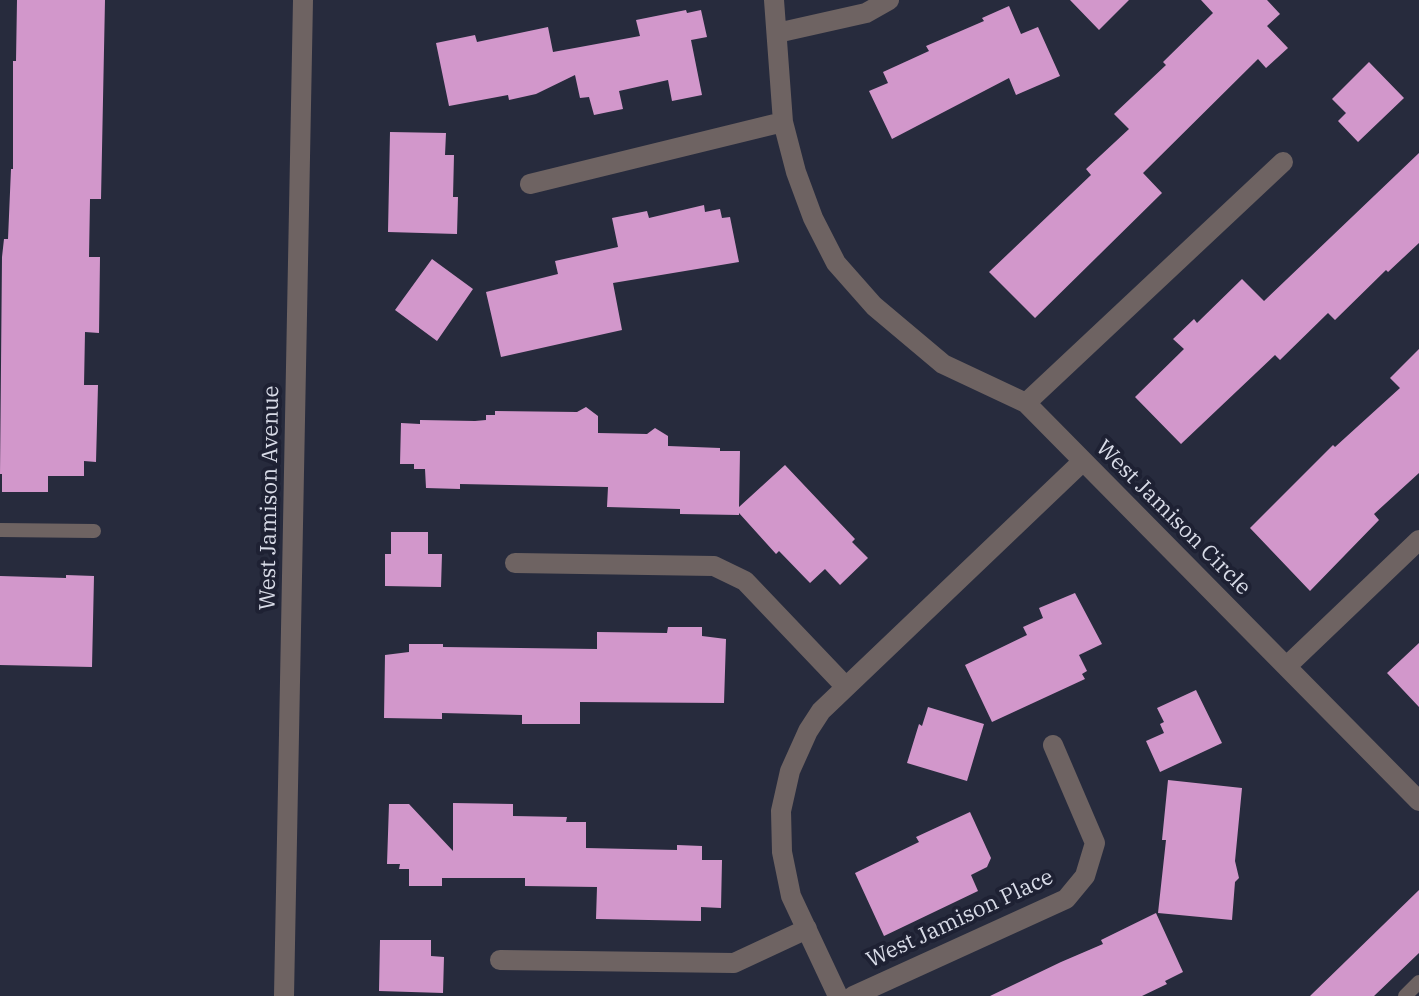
<!DOCTYPE html>
<style>
body{margin:0}
canvas{display:block;background:#272b3d}
</style>
<canvas width="1419" height="996"></canvas>
<script>
const c = document.querySelector('canvas').getContext('2d');
c.lineJoin = 'round';
function paint(path, color) {
  c.fillStyle = color;
  c.fill(path, 'evenodd');
}
function poly(rows) {
  const path = new Path2D();
  for (const r of rows) {
    path.moveTo(r[0], r[1]);
    for (let i = 2; i < r.length; i += 2) path.lineTo(r[i], r[i + 1]);
  }
  return path;
}
function strokePath(path, color, width, dash) {
  c.strokeStyle = color;
  c.lineWidth = width;
  c.lineCap = dash ? 'butt' : 'round';
  c.setLineDash(dash || []);
  c.stroke(path);
}
function label(font, color, halo, rows, align = 'center') {
  c.font = font + ' "IBM Plex Serif",serif';
  c.lineWidth = 8;
  c.setLineDash([]);
  c.textBaseline = 'middle';
  c.strokeStyle = halo;
  c.fillStyle = color;
  for (const [text, x, y, turn = 0] of rows) {
    c.save();
    c.translate(x, y);
    c.rotate((+turn || 0) * Math.PI / 180);
    c.textAlign = isNaN(turn) ? turn : align;
    if (halo) c.strokeText(text, 0, 0);
    c.fillText(text, 0, 0);
    c.restore();
  }
}
paint(poly([
 [17,0,105,0,101,199,90,199,89,257,100,257,99,333,85,332,84,385,98,385,96,462,84,461,84,476,48,476,48,492,2,492,2,474,0,474,2,257,4,239,8,239,11,169,13,169,13,61,16,61],
 [1070,0,1129,0,1099,30],
 [1201,0,1267,0,1280,14,1267,26,1288,48,1266,68,1258,59,1143,173,1162,193,1035,318,989,272,1091,175,1086,169,1129,129,1114,114,1166,65,1163,62,1213,13],
 [1009,6,1021,34,1038,27,1060,76,1016,95,1009,78,892,139,869,91,888,83,883,72,929,51,926,46,984,21,982,18],
 [686,10,687,13,701,10,707,37,691,40,702,95,672,101,668,80,619,91,623,109,594,115,589,97,580,98,575,75,536,94,509,100,508,95,449,106,436,43,475,35,477,42,548,27,553,52,640,36,636,20],
 [1369,62,1404,98,1358,142,1338,121,1346,113,1332,99],
 [390,132,446,133,445,155,454,155,453,197,458,197,457,234,388,232],
 [1419,153,1419,243,1388,272,1386,270,1335,320,1328,313,1280,360,1275,355,1181,444,1135,397,1184,349,1173,339,1194,319,1197,323,1242,279,1264,301],
 [704,205,705,212,720,209,722,218,730,217,739,262,613,283,622,330,501,357,486,292,558,274,555,261,618,247,612,218,647,211,649,218],
 [432,259,473,289,437,341,395,310],
 [1419,349,1419,473,1374,514,1379,520,1310,591,1250,528,1333,445,1335,447,1400,388,1390,378],
 [586,407,598,416,598,433,647,434,655,428,668,436,668,446,720,448,720,451,740,451,739,507,785,465,855,539,852,542,868,558,840,585,825,569,810,583,779,551,776,554,739,513,739,515,680,514,680,509,607,507,608,487,460,484,460,489,426,488,425,469,414,469,414,464,400,464,401,423,420,424,420,420,475,421,486,420,486,415,495,415,495,411,577,412],
 [391,532,428,532,428,554,442,554,441,587,385,586,385,554,391,554],
 [66,575,94,576,92,667,0,665,0,576,66,578],
 [1075,593,1102,644,1079,655,1087,671,1082,674,1085,679,992,722,965,665,1027,635,1023,627,1043,618,1039,608],
 [668,627,702,627,702,636,726,639,724,703,580,702,580,724,522,724,522,715,442,713,442,719,384,718,385,655,409,652,409,644,443,644,443,647,597,649,597,632,667,633],
 [1419,643,1419,707,1387,673],
 [1196,690,1222,743,1160,772,1146,741,1164,733,1160,724,1164,722,1157,708],
 [928,707,984,724,967,781,907,763,919,724,922,726],
 [1168,780,1242,788,1235,861,1239,878,1235,882,1232,920,1158,913,1166,840,1162,840],
 [453,803,513,804,513,816,567,817,566,822,586,822,586,848,677,850,677,845,702,846,702,860,722,860,721,908,701,907,701,921,596,919,597,887,525,886,525,878,442,878,442,886,409,886,409,869,399,869,400,864,387,864,389,804,409,804,453,851],
 [970,812,991,858,987,867,971,875,978,891,884,936,855,873,919,842,916,837],
 [1419,890,1419,953,1374,996,1310,996],
 [1156,913,1183,972,1165,981,1167,984,1142,996,990,996,1061,962,1103,944,1101,940],
 [380,940,431,940,431,956,444,957,443,993,379,991]
]), '#d297cb');
strokePath(poly([
 [0,530,94,531],
 [1405,996,1419,982]
]), '#6e6362', 14);
strokePath(poly([
 [774,0,783,122,796,172,813,218,836,263,874,306,943,364,1026,403,1419,801],
 [777,33,866,13,889,0],
 [530,184,783,122],
 [1026,403,1283,162],
 [515,563,714,566,745,581,846,687],
 [1287,666,1419,540],
 [500,960,734,963,807,929],
 [284,996,303,0],
 [838,996,791,896,782,852,781,811,790,771,808,731,821,711,1082,462],
 [853,996,1066,899,1085,876,1095,843,1053,745]
]), '#6e6362', 20);
label('22px', '#d8dbe7', '#1e2133', [
 ["West Jamison Avenue",270,498,-89],
 ["West Jamison Circle",1173,518,45],
 ["West Jamison Place",960,919,-25]
]);
</script>
